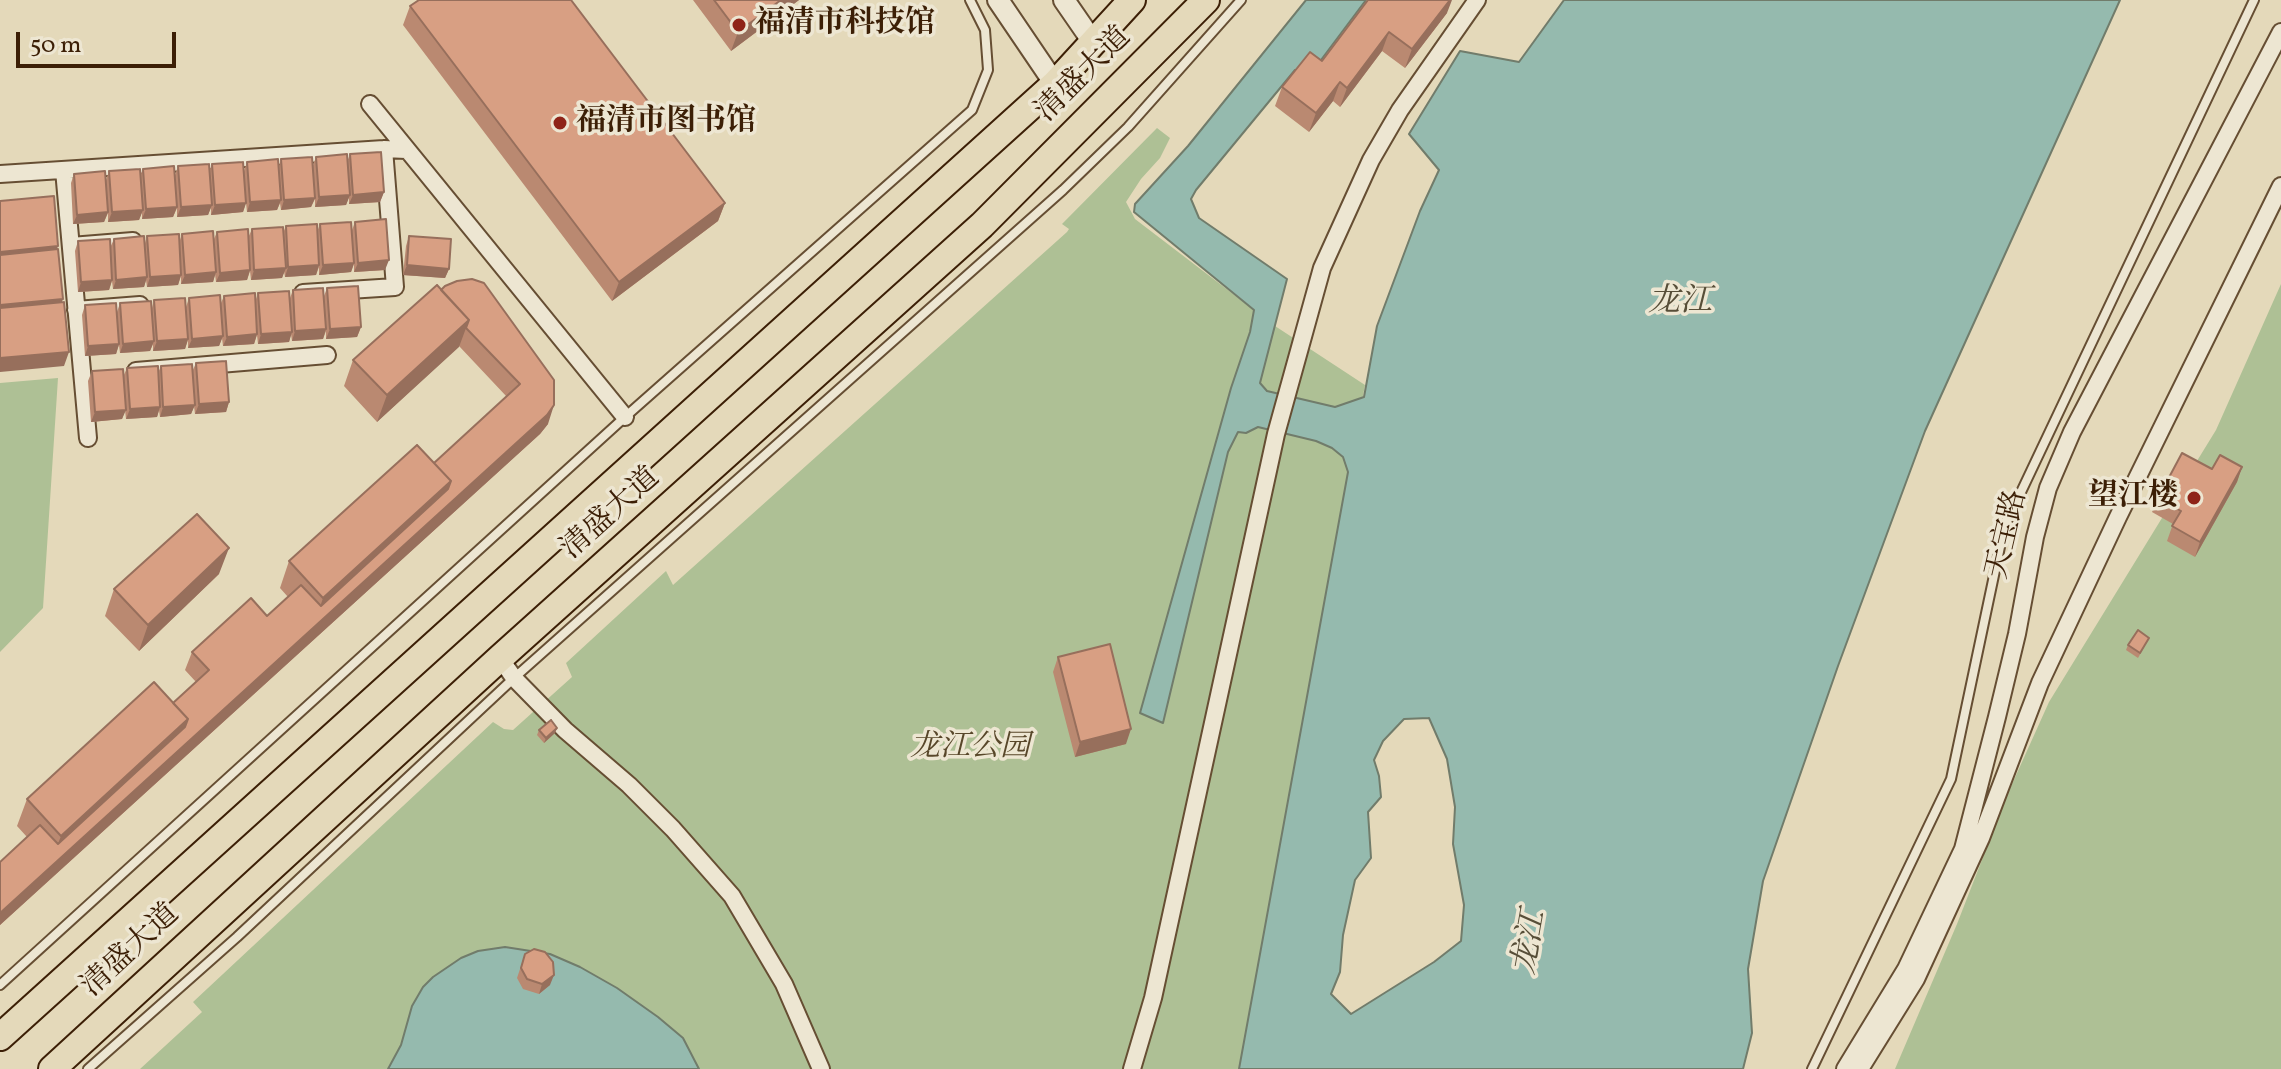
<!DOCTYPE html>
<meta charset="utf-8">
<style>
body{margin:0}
#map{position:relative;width:2281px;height:1069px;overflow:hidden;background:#e4d9ba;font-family:Vollkorn,serif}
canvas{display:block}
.scale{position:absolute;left:16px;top:32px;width:160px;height:36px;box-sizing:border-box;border:4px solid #3c1f06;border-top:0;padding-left:10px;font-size:24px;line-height:28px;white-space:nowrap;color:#3c1f06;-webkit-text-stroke:6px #ede6d2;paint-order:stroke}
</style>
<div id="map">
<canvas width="2281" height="1069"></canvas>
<div class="scale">50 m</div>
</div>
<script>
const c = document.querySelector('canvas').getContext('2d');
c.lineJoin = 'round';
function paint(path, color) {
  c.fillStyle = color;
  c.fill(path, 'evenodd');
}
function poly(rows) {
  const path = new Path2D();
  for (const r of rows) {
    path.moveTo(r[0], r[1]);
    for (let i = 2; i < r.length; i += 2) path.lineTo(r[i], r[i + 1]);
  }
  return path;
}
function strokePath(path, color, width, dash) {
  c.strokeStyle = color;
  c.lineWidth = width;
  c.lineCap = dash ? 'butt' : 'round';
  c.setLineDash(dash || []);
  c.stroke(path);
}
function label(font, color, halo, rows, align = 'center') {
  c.font = font + ' Vollkorn,"Noto Serif SC",serif';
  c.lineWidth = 7;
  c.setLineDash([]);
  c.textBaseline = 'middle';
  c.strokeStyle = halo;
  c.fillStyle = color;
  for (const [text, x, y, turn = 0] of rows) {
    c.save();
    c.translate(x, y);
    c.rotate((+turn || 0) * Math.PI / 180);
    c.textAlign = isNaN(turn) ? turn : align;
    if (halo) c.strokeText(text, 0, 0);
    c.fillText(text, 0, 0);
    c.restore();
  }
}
paint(poly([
 [1157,128,1170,138,1160,158,1141,179,1126,202,1135,219,1275,326,1365,385,1239,1069,140,1069,202,1012,193,1002,493,722,504,729,513,730,572,677,566,663,666,571,673,585,1067,232,1069,229,1062,224],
 [2281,284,2281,1069,1895,1069,1957,924,2008,793,2049,702,2216,430],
 [58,378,43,608,0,652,0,383]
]), '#aec095');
const water = poly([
 [1306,0,1366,0,1315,68,1295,70,1196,190,1191,199,1199,218,1287,279,1260,383,1267,391,1335,407,1364,397,1377,326,1420,211,1439,170,1409,134,1460,51,1519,62,1564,0,2120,0,1925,431,1838,666,1763,881,1748,969,1752,1033,1743,1069,1239,1069,1348,472,1343,457,1332,448,1316,441,1258,427,1246,433,1238,432,1228,452,1163,723,1140,713,1231,388,1250,332,1254,310,1134,212,1135,204,1188,146,1306,0],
 [1429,718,1447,759,1455,807,1453,844,1464,905,1461,941,1434,962,1351,1014,1331,994,1340,972,1343,935,1355,880,1371,858,1368,812,1381,797,1379,776,1374,760,1383,741,1404,719,1429,718],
 [505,947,550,954,580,967,617,988,658,1017,683,1038,699,1069,388,1069,401,1045,412,1006,423,987,433,977,461,958,478,951,505,947]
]);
paint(water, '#95baae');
strokePath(water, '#717c6b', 2);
const service = poly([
 [0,985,625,417,972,110,988,70,985,30,970,0],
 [88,1069,237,937,514,678,1063,190,1128,127,1241,0],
 [1812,1069,1951,779,2004,528,2254,0]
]);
const minor = poly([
 [370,104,625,417],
 [64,170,88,438],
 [0,174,384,149,406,150],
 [71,246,133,241],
 [303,293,395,287,384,149],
 [76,310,140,305],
 [136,371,327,355],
 [500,658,514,678,565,730,629,785,673,829,732,896,784,984,821,1069],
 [1132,1069,1153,998,1276,434,1322,268,1371,160,1400,110,1477,0],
 [1845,1069,1906,969,1963,849,1997,717,2017,634,2035,537,2048,488,2072,432,2281,32],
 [1860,1069,1916,979,1981,838,2040,683,2118,517,2281,186]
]);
const tertiary = poly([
 [998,0,1055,84],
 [1064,0,1093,42]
]);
const primary = poly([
 [0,1037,1055,84,1132,0],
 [52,1069,500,658,982,225,1206,0]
]);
strokePath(service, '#664e33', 12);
strokePath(minor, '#664e33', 20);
strokePath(tertiary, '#664e33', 24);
strokePath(primary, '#3c1f06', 30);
strokePath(service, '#ede6d2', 8);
strokePath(minor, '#ede6d2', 16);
strokePath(tertiary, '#ede6d2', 20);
strokePath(primary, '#e4d9ba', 26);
paint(poly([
 [693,0,799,0,731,51],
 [1368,0,1447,13,1405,68,1382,51,1340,107,1333,101,1309,132,1275,106,1282,87,1322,61],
 [572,1,725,203,718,221,612,301,403,25,410,6],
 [350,154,384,192,380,202,349,204,349,197,346,205,315,207,315,199,311,207,281,210,280,203,277,210,247,212,246,203,243,212,211,215,211,207,208,215,177,217,177,208,173,217,142,219,142,212,139,220,108,222,108,213,104,222,73,224,71,183,74,174,106,180,109,171,140,176,143,169,175,175,178,166,209,172,212,164,244,171,247,162,279,166,281,159,313,165,316,157,347,162],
 [355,222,385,270,354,272,354,264,351,272,319,275,319,267,316,275,285,277,284,271,282,278,251,280,250,271,247,280,216,282,215,274,213,282,181,284,181,276,178,285,147,287,146,280,144,287,113,289,112,281,109,290,78,292,75,251,78,241,110,248,114,239,145,243,147,236,179,243,182,234,214,239,217,232,248,238,252,229,283,233,286,226,317,232,320,224,352,230],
 [409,236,449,269,445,278,403,275,406,246],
 [457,281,548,424,540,434,0,925,0,862,27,837,17,826,27,799,173,703,196,682,185,670,192,652,267,616,288,597,280,588,289,561,434,463,507,397,459,346,377,422,344,386,353,360,441,290],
 [327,288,361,327,357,337,326,339,326,331,323,339,292,341,291,334,289,342,258,344,257,335,254,344,223,346,222,338,219,346,188,348,188,340,185,349,153,351,153,344,150,351,120,353,119,345,116,354,85,356,82,315,85,305,117,312,120,303,152,308,154,300,186,307,189,298,221,303,224,296,255,302,258,293,290,298,293,290,324,296],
 [196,363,229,402,226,412,195,414,194,406,191,414,160,417,159,410,157,417,126,419,125,410,122,419,91,422,88,381,92,371,123,377,127,368,158,373,161,366,192,372],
 [2242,467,2237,482,2195,557,2167,541,2173,524,2152,512,2158,498,2212,469],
 [219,574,139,651,105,616,114,589],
 [2149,638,2138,658,2126,650,2128,645],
 [1058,657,1126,744,1075,757,1053,672],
 [557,728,555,733,544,743,537,735,539,730],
 [525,954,550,985,539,994,523,989,517,978]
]), '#ba8971');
paint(poly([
 [781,0,799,0,731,51,738,32],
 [1450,0,1452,0,1447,13,1405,68,1412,49],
 [1389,32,1382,51,1340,107,1347,88],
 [1340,82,1333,101,1309,132,1316,113],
 [384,192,380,202,349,204,353,195],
 [350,195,346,205,315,207,319,197],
 [315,198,311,207,281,210,284,200],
 [281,200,277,210,247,212,250,202],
 [246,203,243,212,211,215,215,205],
 [725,203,718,221,612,301,619,282],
 [212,205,208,215,177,217,181,207],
 [177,207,173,217,142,219,146,209],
 [143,210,139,220,108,222,112,212],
 [108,212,104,222,73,224,77,215],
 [58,246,53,260,0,266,0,252],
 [389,260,385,270,354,272,358,263],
 [354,263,351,272,319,275,323,265],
 [319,265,316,275,285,277,288,267],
 [407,265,449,269,445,278,403,275],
 [286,268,282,278,251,280,254,270],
 [250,270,247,280,216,282,220,273],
 [216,272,213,282,181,284,185,275],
 [181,275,178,285,147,287,150,277],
 [147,277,144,287,113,289,116,280],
 [112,280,109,290,78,292,81,282],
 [63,299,58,313,0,319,0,305],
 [469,320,459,347,377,422,387,395],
 [361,327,357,337,326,339,330,329],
 [326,329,323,339,292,341,295,331],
 [292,332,289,342,258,344,261,334],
 [257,334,254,344,223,346,227,337],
 [223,336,219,346,188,348,192,339],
 [188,339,185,349,153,351,157,341],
 [154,341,150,351,120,353,123,344],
 [119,344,116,354,85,356,88,346],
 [69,352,64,366,0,372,0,358],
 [229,402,226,412,195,414,199,404],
 [195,405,191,414,160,417,163,407],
 [554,405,548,424,540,434,0,925,0,913],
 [160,407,157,417,126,419,130,409],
 [126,410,122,419,91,422,95,412],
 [2242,467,2237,482,2195,557,2200,542],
 [451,481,441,508,314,625,323,598],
 [229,548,219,574,139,651,148,625],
 [188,719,178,746,51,862,61,836],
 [557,728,555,733,544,743,546,738],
 [1131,729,1126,744,1075,757,1080,742],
 [554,975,550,985,539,994,542,984]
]), '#976f5c');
const building = poly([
 [419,0,571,0,725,203,619,282,410,6,419,0],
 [714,0,781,0,738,32,714,0],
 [1368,0,1450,0,1412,49,1389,32,1347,88,1340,82,1316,113,1282,87,1310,52,1322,61,1368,0],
 [381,152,384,192,353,195,350,154,381,152],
 [347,154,350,195,319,197,316,157,347,154],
 [312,157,315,198,284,200,281,159,312,157],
 [278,159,281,200,250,202,247,162,278,159],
 [243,162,246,203,215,205,212,164,243,162],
 [209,164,212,205,181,207,178,166,209,164],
 [174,166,177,207,146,209,143,169,174,166],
 [140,169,143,210,112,212,109,171,140,169],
 [105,171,108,212,77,215,74,174,105,171],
 [54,196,58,246,0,252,0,201,54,196],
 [386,219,389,260,358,263,355,222,386,219],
 [351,222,354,263,323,265,320,224,351,222],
 [317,224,319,265,288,267,286,226,317,224],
 [283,227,286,268,254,270,252,229,283,227],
 [248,229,250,270,220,273,217,232,248,229],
 [213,231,216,272,185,275,182,234,213,231],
 [179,234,181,275,150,277,147,236,179,234],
 [144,236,147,277,116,280,114,239,144,236],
 [409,236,451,239,449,269,407,265,409,236],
 [110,239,112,280,81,282,78,241,110,239],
 [58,249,63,299,0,305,0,255,58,249],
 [472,279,484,283,554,380,554,405,547,415,0,913,0,862,40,825,58,844,185,727,188,719,173,703,209,670,192,652,251,598,267,616,301,585,321,606,448,489,451,481,434,463,520,384,466,328,469,320,441,290,445,286,457,281,472,279],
 [437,285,469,320,387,395,353,360,437,285],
 [358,286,361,327,330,329,327,288,358,286],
 [323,288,326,329,295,331,293,290,323,288],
 [289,291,292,332,261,334,258,293,289,291],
 [255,293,257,334,227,337,224,296,255,293],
 [220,295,223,336,192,339,189,298,220,295],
 [185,298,188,339,157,341,154,300,185,298],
 [151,301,154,341,123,344,120,303,151,301],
 [64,302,69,352,0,358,0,308,64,302],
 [116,303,119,344,88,346,85,305,116,303],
 [226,361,229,402,199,404,196,363,226,361],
 [192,364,195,405,163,407,161,366,192,364],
 [158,366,160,407,130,409,127,368,158,366],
 [123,369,126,410,95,412,92,371,123,369],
 [417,445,451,481,323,598,289,561,417,445],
 [2182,453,2212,469,2220,455,2242,467,2200,542,2172,526,2181,511,2158,498,2182,453],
 [197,514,229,548,148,625,114,589,197,514],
 [2138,630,2149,638,2140,653,2128,645,2138,630],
 [1110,644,1131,729,1080,742,1058,657,1110,644],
 [154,682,188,719,61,836,27,799,154,682],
 [551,720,557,728,546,738,539,730,551,720],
 [534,949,545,952,553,962,554,975,542,984,527,979,521,968,525,954,534,949]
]);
paint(building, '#d89f83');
strokePath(building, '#976f5c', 2);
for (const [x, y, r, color] of [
 [739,25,8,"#8f2418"],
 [560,123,8,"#8f2418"],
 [2194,498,8,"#8f2418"]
]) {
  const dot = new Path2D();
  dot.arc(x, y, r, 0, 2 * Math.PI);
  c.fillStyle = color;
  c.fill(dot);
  strokePath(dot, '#ede6d2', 3);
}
label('bold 30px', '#3c1f06', '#ede6d2', [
 ["福清市科技馆",755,25],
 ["福清市图书馆",576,123],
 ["望江楼",2178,498,"right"]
], 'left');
label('30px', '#3c1f06', '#ede6d2', [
 ["清盛大道",1085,76,-45],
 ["清盛大道",612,515,-42],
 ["天宝路",2009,535,-77],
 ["清盛大道",132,952,-43]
]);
label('italic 30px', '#58472a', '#ede6d2', [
 ["龙江公园",970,749]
]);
label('italic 32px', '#574e38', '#ede6d2', [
 ["龙江",1680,304],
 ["龙江",1532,943,-80]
]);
</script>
